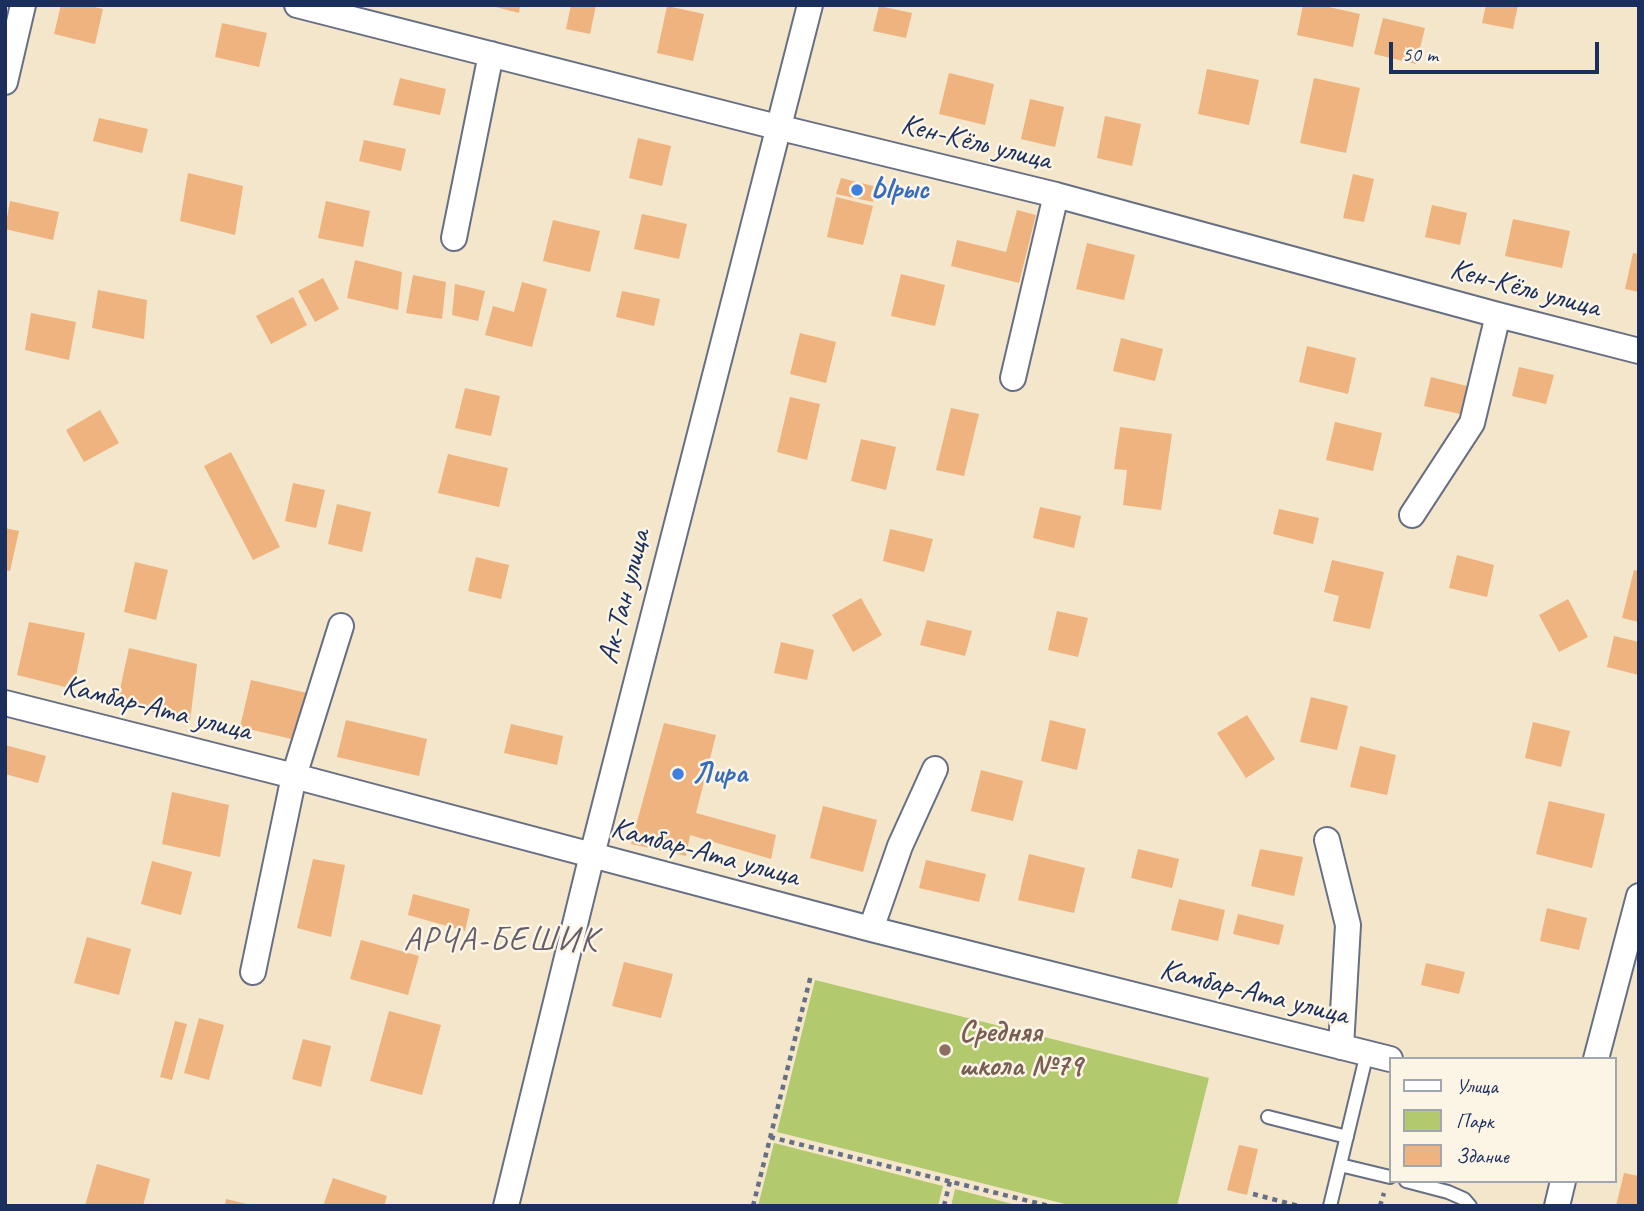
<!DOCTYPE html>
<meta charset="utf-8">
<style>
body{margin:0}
#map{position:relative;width:1644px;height:1211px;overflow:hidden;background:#f3e6ca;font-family:Caveat,sans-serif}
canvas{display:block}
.frame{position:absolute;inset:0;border:7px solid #1b2f5e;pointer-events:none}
.legend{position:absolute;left:1389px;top:1057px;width:228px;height:126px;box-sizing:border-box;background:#fcf5e5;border:2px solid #a2a6af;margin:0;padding:9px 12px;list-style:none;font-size:21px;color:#1b2f5e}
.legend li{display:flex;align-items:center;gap:14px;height:35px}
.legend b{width:35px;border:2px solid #a2a6af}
.scale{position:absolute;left:1389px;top:42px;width:210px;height:32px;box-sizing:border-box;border:4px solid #1b2f5e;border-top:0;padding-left:9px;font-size:21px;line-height:24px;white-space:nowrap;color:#1b2f5e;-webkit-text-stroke:5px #fcf5e5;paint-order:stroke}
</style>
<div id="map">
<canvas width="1644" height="1211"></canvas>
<div class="frame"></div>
<ul class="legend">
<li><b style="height:9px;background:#fff"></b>Улица</li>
<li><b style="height:19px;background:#b3c96e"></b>Парк</li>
<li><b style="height:19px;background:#eeb37f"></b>Здание</li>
</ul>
<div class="scale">50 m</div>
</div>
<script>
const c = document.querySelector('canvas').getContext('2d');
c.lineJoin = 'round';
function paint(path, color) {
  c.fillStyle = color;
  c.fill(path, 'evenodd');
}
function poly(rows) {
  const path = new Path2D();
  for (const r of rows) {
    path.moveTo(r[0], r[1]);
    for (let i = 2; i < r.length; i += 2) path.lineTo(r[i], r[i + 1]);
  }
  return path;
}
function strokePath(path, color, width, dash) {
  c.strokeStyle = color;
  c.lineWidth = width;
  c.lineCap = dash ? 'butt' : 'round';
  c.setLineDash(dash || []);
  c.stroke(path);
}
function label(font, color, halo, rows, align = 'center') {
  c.font = font + ' Caveat,sans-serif';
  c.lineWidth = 5;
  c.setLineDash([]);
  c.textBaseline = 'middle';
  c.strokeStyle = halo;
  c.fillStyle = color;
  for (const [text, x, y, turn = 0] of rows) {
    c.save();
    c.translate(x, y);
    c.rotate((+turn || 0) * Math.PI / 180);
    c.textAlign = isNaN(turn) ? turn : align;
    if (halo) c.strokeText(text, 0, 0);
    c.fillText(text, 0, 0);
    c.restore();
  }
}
paint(poly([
 [815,980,1209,1078,1177,1206,1073,1206,777,1132],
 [774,1143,943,1186,938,1206,758,1206],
 [955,1189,1020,1206,951,1206]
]), '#b3c96e');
paint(poly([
 [61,5,86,5,103,9,95,44,54,34],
 [488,5,520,5,519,13],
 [571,5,596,5,590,34,566,29],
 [1303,5,1320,5,1360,14,1353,47,1297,35],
 [1486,5,1518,5,1513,29,1482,23],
 [667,6,704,14,693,61,657,53],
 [879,6,912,13,906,38,873,31],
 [1383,18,1425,28,1416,64,1374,54],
 [222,23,267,33,259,67,215,57],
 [1207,69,1259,80,1249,125,1198,114],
 [949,73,994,84,985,125,939,114],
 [400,78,446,89,440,115,393,105],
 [1314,78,1360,88,1346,153,1300,143],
 [1030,99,1064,107,1055,147,1021,139],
 [1105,116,1141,124,1132,166,1097,158],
 [99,118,148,129,142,153,93,141],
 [638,138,671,146,662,186,629,178],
 [364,140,406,149,401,171,359,161],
 [188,173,243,186,235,235,180,221],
 [1353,174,1374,179,1364,222,1343,218],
 [841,178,877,187,873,202,836,194],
 [836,197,873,206,863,245,827,237],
 [10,201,59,212,53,240,5,229],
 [326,201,370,211,363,247,318,238],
 [1432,205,1467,213,1460,245,1425,237],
 [1017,210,1036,215,1019,283,951,266,957,240,1006,252],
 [642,214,687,224,679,259,634,249],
 [1513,219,1570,231,1562,268,1505,256],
 [553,220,600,231,590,272,543,261],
 [1087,243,1135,255,1124,300,1076,289],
 [1633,253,1639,254,1639,292,1625,289],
 [355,260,402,272,398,310,347,298],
 [901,274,945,285,935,326,891,316],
 [413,275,446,282,442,319,406,313],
 [323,278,339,309,315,322,298,291],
 [522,282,547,289,532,347,485,335,493,306,514,312],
 [455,284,485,291,478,321,452,315],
 [98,290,147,300,144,339,92,328],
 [622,291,660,299,654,326,616,317],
 [293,297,307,325,271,344,256,316],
 [31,313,76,322,69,360,25,350],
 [800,333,836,342,826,383,790,374],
 [1121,338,1163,349,1155,381,1113,371],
 [1307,346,1356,358,1348,394,1299,382],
 [1519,367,1554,375,1546,404,1512,396],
 [1431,377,1471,387,1465,415,1424,406],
 [465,388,500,396,491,436,455,428],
 [790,397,820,404,807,460,777,452],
 [951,408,979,414,964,476,936,470],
 [100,410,119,443,84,462,66,430],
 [1335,422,1382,433,1373,471,1326,460],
 [1120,427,1172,434,1161,510,1123,505,1127,470,1114,469],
 [861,439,896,447,886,490,851,481],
 [231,452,280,547,253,560,204,466],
 [448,454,508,468,499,507,438,493],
 [293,483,325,490,316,528,285,521],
 [337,504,371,512,362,552,328,544],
 [1040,507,1081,516,1074,548,1033,538],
 [1279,509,1319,518,1313,544,1273,534],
 [5,528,19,531,10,571,5,570],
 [890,529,933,539,924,572,883,561],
 [1457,555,1494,565,1487,597,1449,588],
 [476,557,509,565,501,599,468,591],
 [1332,560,1384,572,1370,629,1333,621,1339,596,1324,592],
 [135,562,168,570,156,620,124,612],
 [1634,570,1639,571,1639,622,1622,618],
 [861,598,882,635,853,652,832,615],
 [1568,599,1588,637,1559,652,1539,615],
 [1057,611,1088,618,1078,657,1048,650],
 [927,620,972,631,965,656,920,645],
 [29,622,85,633,73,689,17,675],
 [1614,636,1639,642,1639,675,1607,667],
 [781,642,814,650,807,680,774,673],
 [129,648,197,664,190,721,117,703],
 [251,680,307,693,296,740,240,727],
 [1311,697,1348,706,1337,750,1300,742],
 [1247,715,1275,759,1246,778,1217,733],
 [346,720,427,739,419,776,337,757],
 [1050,720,1086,729,1077,770,1041,761],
 [1533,722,1570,731,1561,767,1525,758],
 [664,723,716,735,696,813,776,835,771,859,690,835,686,856,631,844],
 [511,724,563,736,557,765,504,753],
 [5,745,46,756,38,783,5,774],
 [1360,746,1396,755,1387,795,1350,787],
 [981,770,1023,781,1013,821,971,811],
 [172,792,229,805,220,857,162,844],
 [1549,801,1605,814,1592,868,1536,854],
 [823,806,877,820,863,872,810,858],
 [1138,849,1179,859,1172,888,1131,878],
 [1260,849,1303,857,1294,896,1251,886],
 [1029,854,1085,868,1074,913,1018,900],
 [313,859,345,865,331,937,297,928],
 [926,860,986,874,979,902,919,888],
 [152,861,192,872,181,915,141,904],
 [413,894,470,909,465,931,408,915],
 [1179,899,1225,910,1218,941,1171,930],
 [1547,908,1587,918,1579,950,1540,941],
 [1238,914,1284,925,1279,945,1233,934],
 [87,937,131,949,119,995,74,983],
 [361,940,419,956,408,995,350,979],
 [624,962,673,974,661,1018,612,1006],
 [1426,963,1465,972,1459,994,1421,985],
 [389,1011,441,1025,422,1095,370,1081],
 [199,1018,224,1025,209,1080,184,1073],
 [175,1021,187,1024,172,1080,160,1077],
 [303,1039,331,1046,321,1087,292,1079],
 [1239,1145,1258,1149,1247,1195,1227,1190],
 [97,1164,150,1179,143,1206,85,1206],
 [1624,1173,1639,1176,1639,1206,1616,1206],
 [333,1178,387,1196,384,1206,323,1206],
 [226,1199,251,1205,251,1206,225,1206]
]), '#eeb37f');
const service = poly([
 [1268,1117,1347,1137],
 [1340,1165,1390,1177],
 [1406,1181,1448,1192,1464,1199,1470,1206],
 [1330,1206,1367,1053]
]);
const minor = poly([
 [297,5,777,127,1056,195,1498,315,1639,351],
 [5,82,23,5],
 [454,238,491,54],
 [1013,378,1056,195],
 [1412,515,1472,423,1498,315],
 [5,703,294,776,871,929,1390,1059],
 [1327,840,1348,925,1341,1047],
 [871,929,900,846,935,769],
 [253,972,294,776,341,626],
 [1596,1059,1639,896],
 [506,1206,592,855,810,5],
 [1557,1206,1563,1181]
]);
strokePath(service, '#676f84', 16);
strokePath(minor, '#676f84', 28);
strokePath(poly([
 [770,1137,1049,1206],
 [1253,1194,1299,1206],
 [753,1206,811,975],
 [944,1206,950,1181],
 [1380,1206,1384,1193]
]), '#676f84', 4.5, [5, 5]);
strokePath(service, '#fff', 12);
strokePath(minor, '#fff', 24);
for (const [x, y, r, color] of [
 [857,190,7,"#3f7fe0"],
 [678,774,7,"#3f7fe0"],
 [945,1050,7,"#8d6e63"]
]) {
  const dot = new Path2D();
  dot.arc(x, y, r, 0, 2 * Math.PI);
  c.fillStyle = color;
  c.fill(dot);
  strokePath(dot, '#fcf5e5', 2.5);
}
label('30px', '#1b2f5e', '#fcf5e5', [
 ["Кен-Кёль улица",976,143,14],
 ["Кен-Кёль улица",1525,289,15],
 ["Ак-Тан улица",625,597,-76],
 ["Камбар-Ата улица",157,709,14],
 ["Камбар-Ата улица",705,853,15],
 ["Камбар-Ата улица",1254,993,14]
]);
label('bold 30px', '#366cbe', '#fcf5e5', [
 ["Ырыс",871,190],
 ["Лира",692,774]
], 'left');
label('bold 30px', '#785e54', '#fcf5e5', [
 ["Средняя",959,1033],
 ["школа №79",959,1067]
], 'left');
c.letterSpacing = '2px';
label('33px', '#655d6a', '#fcf5e5', [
 ["АРЧА-БЕШИК",501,941]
]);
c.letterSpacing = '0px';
</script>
